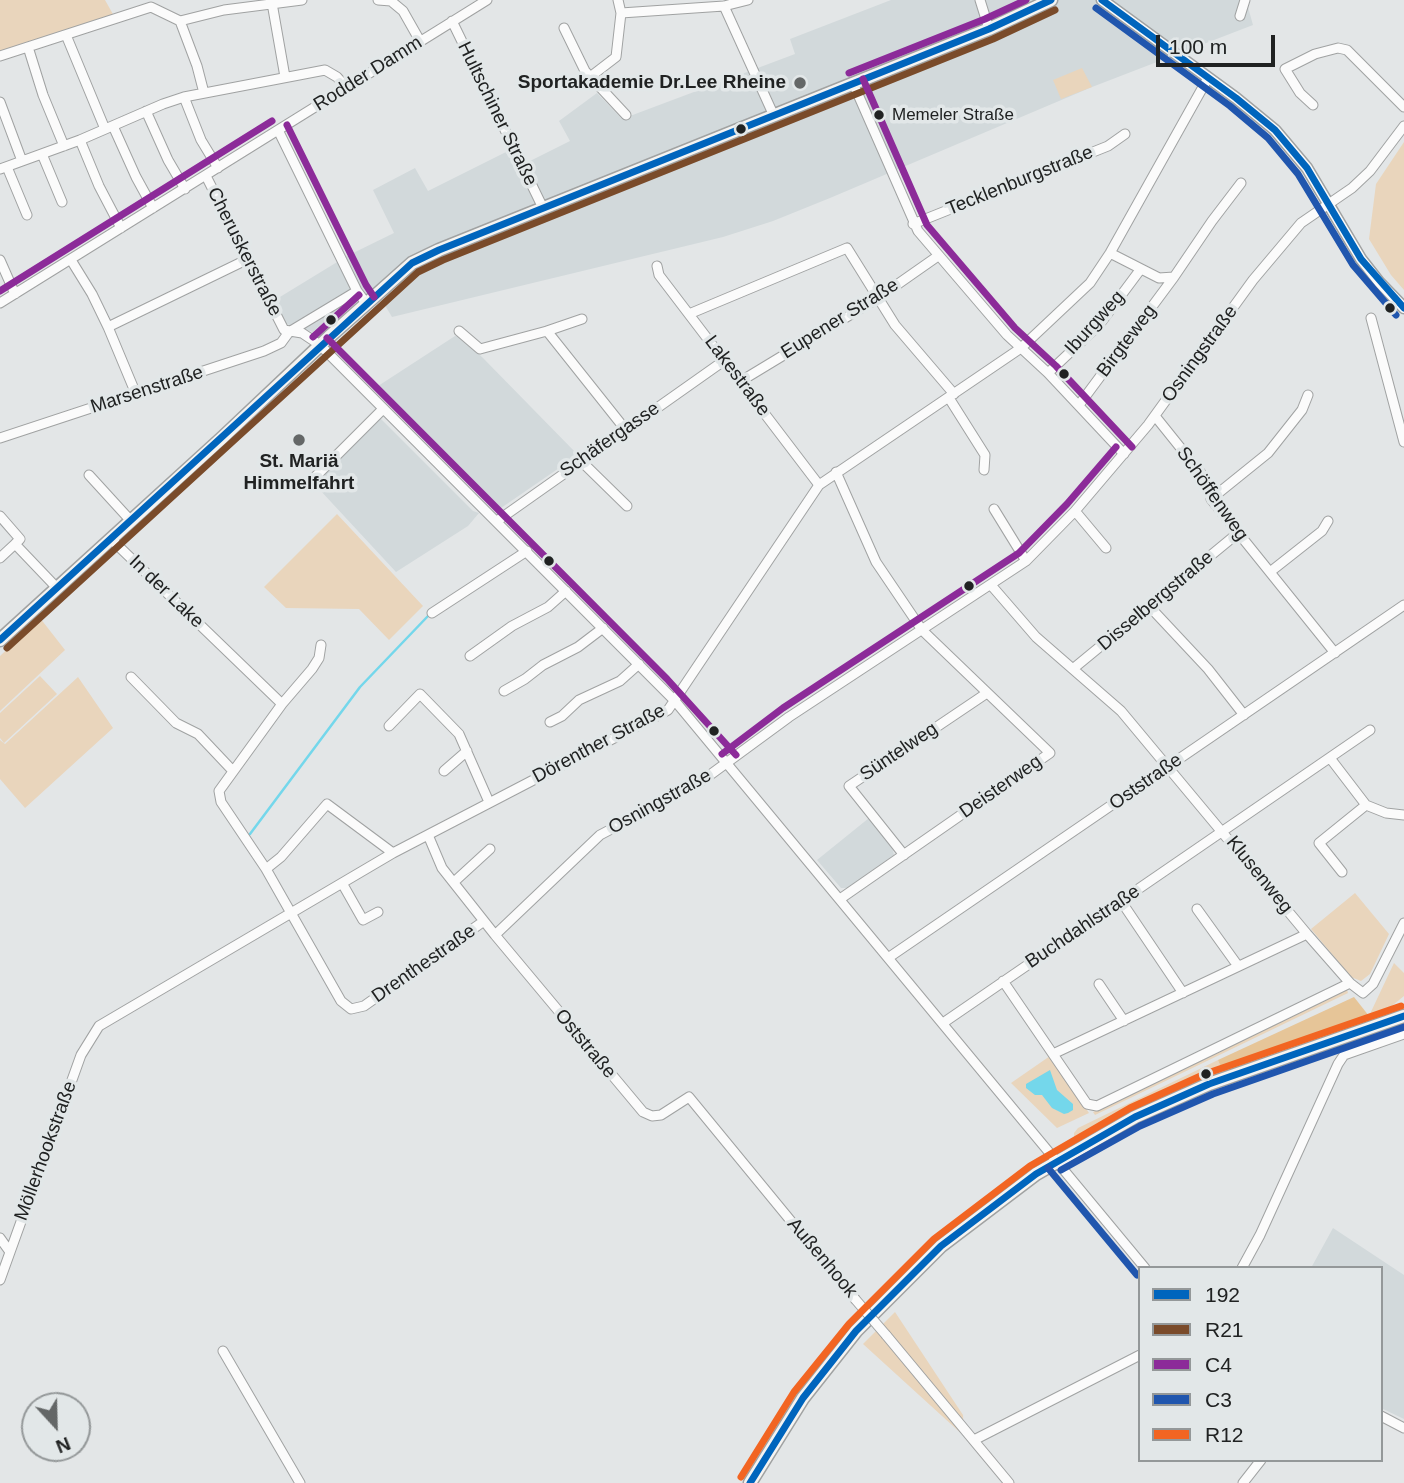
<!DOCTYPE html>
<meta charset="utf-8">
<style>
body{margin:0}
#map{position:relative;width:1404px;height:1483px;overflow:hidden;background:#e3e6e7;font-family:Helvetica,sans-serif}
canvas{display:block}
.legend{position:absolute;left:1138px;top:1266px;width:245px;height:196px;box-sizing:border-box;background:#e2e7e8;border:2px solid #949899;margin:0;padding:9px 12px;list-style:none;font-size:21px;color:#202222}
.legend li{display:flex;align-items:center;gap:14px;height:35px}
.legend b{width:35px;border:2px solid #949899}
.north{position:absolute;left:21px;top:1392px;width:70px;height:70px;box-sizing:border-box;background:#e2e7e8;border:2px solid #949899;border-radius:50%;rotate:158deg;font-size:19px;font-weight:700;line-height:28px;text-align:center;color:#202222}
.north::after{content:'';display:block;margin:auto;width:24px;height:32px;background:#646767;clip-path:polygon(50% 0,100% 100%,50% 72%,0 100%)}
.scale{position:absolute;left:1156px;top:35px;width:119px;height:32px;box-sizing:border-box;border:4px solid #202222;border-top:0;padding-left:9px;font-size:21px;line-height:24px;white-space:nowrap;color:#202222;-webkit-text-stroke:5px #e2e7e8;paint-order:stroke}
</style>
<div id="map">
<canvas width="1404" height="1483"></canvas>
<ul class="legend">
<li><b style="height:9px;background:#0065bd"></b>192</li>
<li><b style="height:9px;background:#7a4b2a"></b>R21</li>
<li><b style="height:9px;background:#8c2b99"></b>C4</li>
<li><b style="height:9px;background:#2056ae"></b>C3</li>
<li><b style="height:9px;background:#f26522"></b>R12</li>
</ul>
<div class="north">N</div>
<div class="scale">100 m</div>
</div>
<script>
const c = document.querySelector('canvas').getContext('2d');
c.lineJoin = 'round';
function paint(path, color) {
  c.fillStyle = color;
  c.fill(path, 'evenodd');
}
function poly(rows) {
  const path = new Path2D();
  for (const r of rows) {
    path.moveTo(r[0], r[1]);
    for (let i = 2; i < r.length; i += 2) path.lineTo(r[i], r[i + 1]);
  }
  return path;
}
function strokePath(path, color, width, dash) {
  c.strokeStyle = color;
  c.lineWidth = width;
  c.lineCap = dash ? 'butt' : 'round';
  c.setLineDash(dash || []);
  c.stroke(path);
}
function label(font, color, halo, rows, align = 'center') {
  c.font = font + ' Helvetica,sans-serif';
  c.lineWidth = 7;
  c.setLineDash([]);
  c.textBaseline = 'middle';
  c.strokeStyle = halo;
  c.fillStyle = color;
  for (const [text, x, y, turn = 0] of rows) {
    c.save();
    c.translate(x, y);
    c.rotate((+turn || 0) * Math.PI / 180);
    c.textAlign = isNaN(turn) ? turn : align;
    if (halo) c.strokeText(text, 0, 0);
    c.fillText(text, 0, 0);
    c.restore();
  }
}
paint(poly([
 [891,0,1246,0,1253,25,1092,87,830,198,773,221,723,237,392,317,383,302,351,298,313,332,286,324,275,300,347,256,394,233,373,190,415,168,428,191,508,151,528,162,570,141,559,121,597,93,622,119,795,54,790,39],
 [455,336,461,337,483,358,578,455,501,508,492,505,375,388],
 [380,418,473,511,479,513,468,526,396,572,319,489,325,484,324,473],
 [869,818,892,847,894,855,848,888,841,888,817,860],
 [1333,1228,1404,1275,1404,1419,1381,1408,1381,1268,1311,1268]
]), '#d2d9db');
paint(poly([
 [0,0,105,0,114,16,0,54],
 [1082,68,1092,87,1061,99,1053,80],
 [1404,142,1404,290,1391,275,1369,239,1376,184],
 [337,514,423,606,389,640,359,609,286,608,264,587],
 [40,618,65,650,0,711,0,656],
 [40,676,57,694,4,743,0,738,0,713],
 [78,677,113,728,25,808,0,779,0,740,5,744],
 [1355,893,1389,934,1370,974,1361,981,1351,977,1311,929],
 [1394,963,1404,973,1404,996,1388,1009,1369,1016],
 [1347,990,1348,993,1095,1115,1093,1112],
 [1050,1056,1089,1113,1057,1128,1011,1083],
 [1218,1060,1223,1073,1154,1100,1076,1141,1074,1138,1074,1133,1078,1128],
 [895,1312,963,1415,964,1436,863,1344]
]), '#e9d5bc');
paint(poly([
 [1354,997,1369,1016,1223,1073,1218,1060]
]), '#e6c598');
paint(poly([
 [1050,1070,1057,1090,1073,1104,1073,1110,1068,1113,1064,1114,1052,1108,1042,1095,1035,1095,1026,1088,1026,1084]
]), '#74d7eb');
strokePath(poly([
 [250,834,360,687,428,616]
]), '#74d7eb', 2.5);
const minor = poly([
 [378,0,391,1,403,11,420,41],
 [618,0,621,13],
 [980,0,989,29],
 [272,3,285,77],
 [724,6,774,116],
 [1240,16,1245,0],
 [180,21,197,66,204,93],
 [452,21,543,208],
 [564,28,585,71,626,115],
 [66,35,105,129],
 [28,47,43,95,64,146],
 [0,56,151,7,180,21,224,10,302,0],
 [590,77,616,57,621,13,724,6,748,0],
 [853,83,918,231,1007,335,1048,373,1124,454],
 [184,97,201,140,218,168],
 [0,102,22,161],
 [1313,105,1300,93,1285,69,1315,54,1338,48,1347,50,1404,107],
 [146,111,168,160,185,189],
 [113,126,136,177,153,208],
 [278,130,357,291,366,303],
 [80,140,99,186,121,228],
 [42,154,62,202],
 [7,167,27,215],
 [0,169,80,140,163,104,184,97,325,70,337,77,347,88],
 [206,176,284,330,302,333,320,345,675,701,1145,1268],
 [913,224,1108,146,1125,134],
 [1110,253,1159,278,1174,277,1212,221,1241,183],
 [0,260,15,294],
 [71,260,92,294,108,327,136,394],
 [657,266,659,275,819,485],
 [0,303,487,0],
 [689,314,847,248,895,325,954,394],
 [1371,318,1404,442],
 [108,327,248,259],
 [459,331,480,349,547,331,625,429],
 [547,331,582,319],
 [1048,373,1099,325,1140,270],
 [741,381,878,298,938,256],
 [949,398,985,455,984,470],
 [1079,405,1174,277],
 [1155,416,1208,482,1211,499,1335,653],
 [0,438,264,351,281,343,289,332,357,291],
 [581,461,627,506],
 [836,472,876,562,922,630,1050,753,840,899],
 [89,475,131,521],
 [310,482,383,409],
 [1211,499,1268,453,1302,410,1308,395],
 [994,509,1026,561],
 [1075,511,1106,548],
 [0,516,20,539,15,544,57,588],
 [497,521,725,360],
 [111,539,282,704,219,791,221,802,266,869,341,1001,351,1009,364,1006,484,921],
 [0,558,15,544],
 [1270,572,1322,531,1328,521],
 [991,585,1036,637,1121,711,1307,934,1350,983,1363,993,1373,984,1404,923],
 [1149,606,1208,669,1244,715],
 [432,613,527,551],
 [470,656,512,626,548,607,566,591],
 [1074,668,1238,533],
 [131,677,176,723,198,734,232,770],
 [504,691,525,679,543,665,578,647,603,628],
 [282,704,312,669,319,658,321,645],
 [550,722,562,716,579,700,620,681,639,664],
 [389,726,420,694,459,734,489,802],
 [1330,758,1366,805,1386,813,1404,815],
 [444,771,467,751],
 [428,835,442,868,495,935,643,1112,652,1116,661,1115,689,1097,855,1299],
 [904,855,849,786,987,693],
 [266,869,281,857,327,804,393,853],
 [1342,872,1319,843,1366,805],
 [454,882,490,849],
 [342,883,363,920,378,912],
 [1121,901,1183,993],
 [1197,909,1238,966],
 [495,935,600,835,699,783,789,717,1026,561,1075,511,1148,425,1253,280,1301,223,1352,188,1370,171,1404,126],
 [888,958,1404,605],
 [1003,981,1087,1104,1097,1106,1350,983],
 [1099,984,1124,1021],
 [943,1023,1370,730],
 [1053,1054,1307,934],
 [0,1238,10,1252],
 [1242,1268,1260,1235,1338,1064,1344,1055,1404,1034],
 [0,1280,81,1055,99,1026,393,853,668,710,819,485,1021,348,1090,283,1110,253,1208,78],
 [886,1335,1009,1483],
 [223,1351,300,1483],
 [1381,1416,1404,1428],
 [974,1440,1140,1355],
 [1243,1483,1261,1460]
]);
const tertiary = poly([
 [1102,0,1236,98,1275,130,1307,168,1361,259,1379,282,1404,308]
]);
const secondary = poly([
 [0,640,222,438,329,337,412,263,439,250,989,29,1051,0],
 [750,1483,803,1398,856,1331,941,1246,1036,1174,1135,1117,1209,1084,1404,1016]
]);
strokePath(minor, '#a0a2a2', 11);
strokePath(tertiary, '#a0a2a2', 13);
strokePath(secondary, '#a0a2a2', 15);
strokePath(minor, '#fbfbfb', 9);
strokePath(tertiary, '#fbfbfb', 10);
strokePath(secondary, '#f5f4f2', 12);
const minorBridge = poly([
 [855,1299,886,1335]
]);
strokePath(minorBridge, '#a0a2a2', 11, []);
strokePath(minorBridge, '#fbfbfb', 9);
strokePath(poly([
 [1102,0,1236,98,1275,130,1307,168,1361,259,1404,308],
 [0,640,412,263,439,250,989,29,1051,0],
 [750,1483,803,1398,856,1331,941,1246,1036,1174,1135,1117,1209,1084,1404,1016]
]), '#0065bd', 7);
strokePath(poly([
 [7,648,418,272,443,260,993,39,1055,10]
]), '#7a4b2a', 7);
strokePath(poly([
 [849,73,985,19,1026,0],
 [863,79,927,225,1015,328,1056,366,1132,447],
 [287,125,366,285,374,297],
 [0,291,272,121],
 [313,337,359,295],
 [327,338,667,679,736,755],
 [722,754,783,708,1019,553,1067,504,1116,447]
]), '#8c2b99', 7);
strokePath(poly([
 [1096,8,1230,106,1268,138,1298,174,1353,265,1396,315],
 [1048,1168,1137,1275],
 [1061,1170,1140,1126,1213,1094,1404,1027]
]), '#2056ae', 7);
strokePath(poly([
 [741,1477,794,1392,849,1324,934,1239,1030,1166,1130,1108,1205,1074,1401,1006]
]), '#f26522', 7);
for (const [x, y, r, color] of [
 [800,83,7,"#646767"],
 [879,115,6,"#202222"],
 [741,129,6,"#202222"],
 [1390,308,6,"#202222"],
 [331,320,6,"#202222"],
 [1064,374,6,"#202222"],
 [299,440,7,"#646767"],
 [549,561,6,"#202222"],
 [969,586,6,"#202222"],
 [714,731,6,"#202222"],
 [1206,1074,6,"#202222"]
]) {
  const dot = new Path2D();
  dot.arc(x, y, r, 0, 2 * Math.PI);
  c.fillStyle = color;
  c.fill(dot);
  strokePath(dot, '#e2e7e8', 2.5);
}
label('17px', '#202222', '#e2e7e8', [
 ["Memeler Straße",892,115]
], 'left');
label('19px', '#202222', '#e2e7e8', [
 ["Rodder Damm",368,74,-32],
 ["Hultschiner Straße",497,114,64],
 ["Tecklenburgstraße",1020,181,-22],
 ["Cheruskerstraße",244,252,63],
 ["Eupener Straße",840,319,-32],
 ["Iburgweg",1095,323,-48],
 ["Birgteweg",1127,341,-53],
 ["Osningstraße",1200,354,-54],
 ["Lakestraße",737,376,53],
 ["Marsenstraße",147,390,-18],
 ["Schäfergasse",610,440,-35],
 ["Schöffenweg",1212,494,55],
 ["In der Lake",166,592,44],
 ["Disselbergstraße",1156,601,-40],
 ["Dörenther Straße",599,744,-28],
 ["Süntelweg",899,752,-34],
 ["Oststraße",1146,782,-35],
 ["Deisterweg",1001,787,-35],
 ["Osningstraße",660,802,-29],
 ["Klusenweg",1259,875,51],
 ["Buchdahlstraße",1083,927,-34],
 ["Drenthestraße",424,964,-35],
 ["Oststraße",585,1044,50],
 ["Möllerhookstraße",46,1151,-70],
 ["Außenhook",822,1258,50]
]);
label('bold 19px', '#202222', '#e2e7e8', [
 ["Sportakademie Dr.Lee Rheine",786,83],
 ["St. Mariä",299,462,"center"],
 ["Himmelfahrt",299,484,"center"]
], 'right');
</script>
